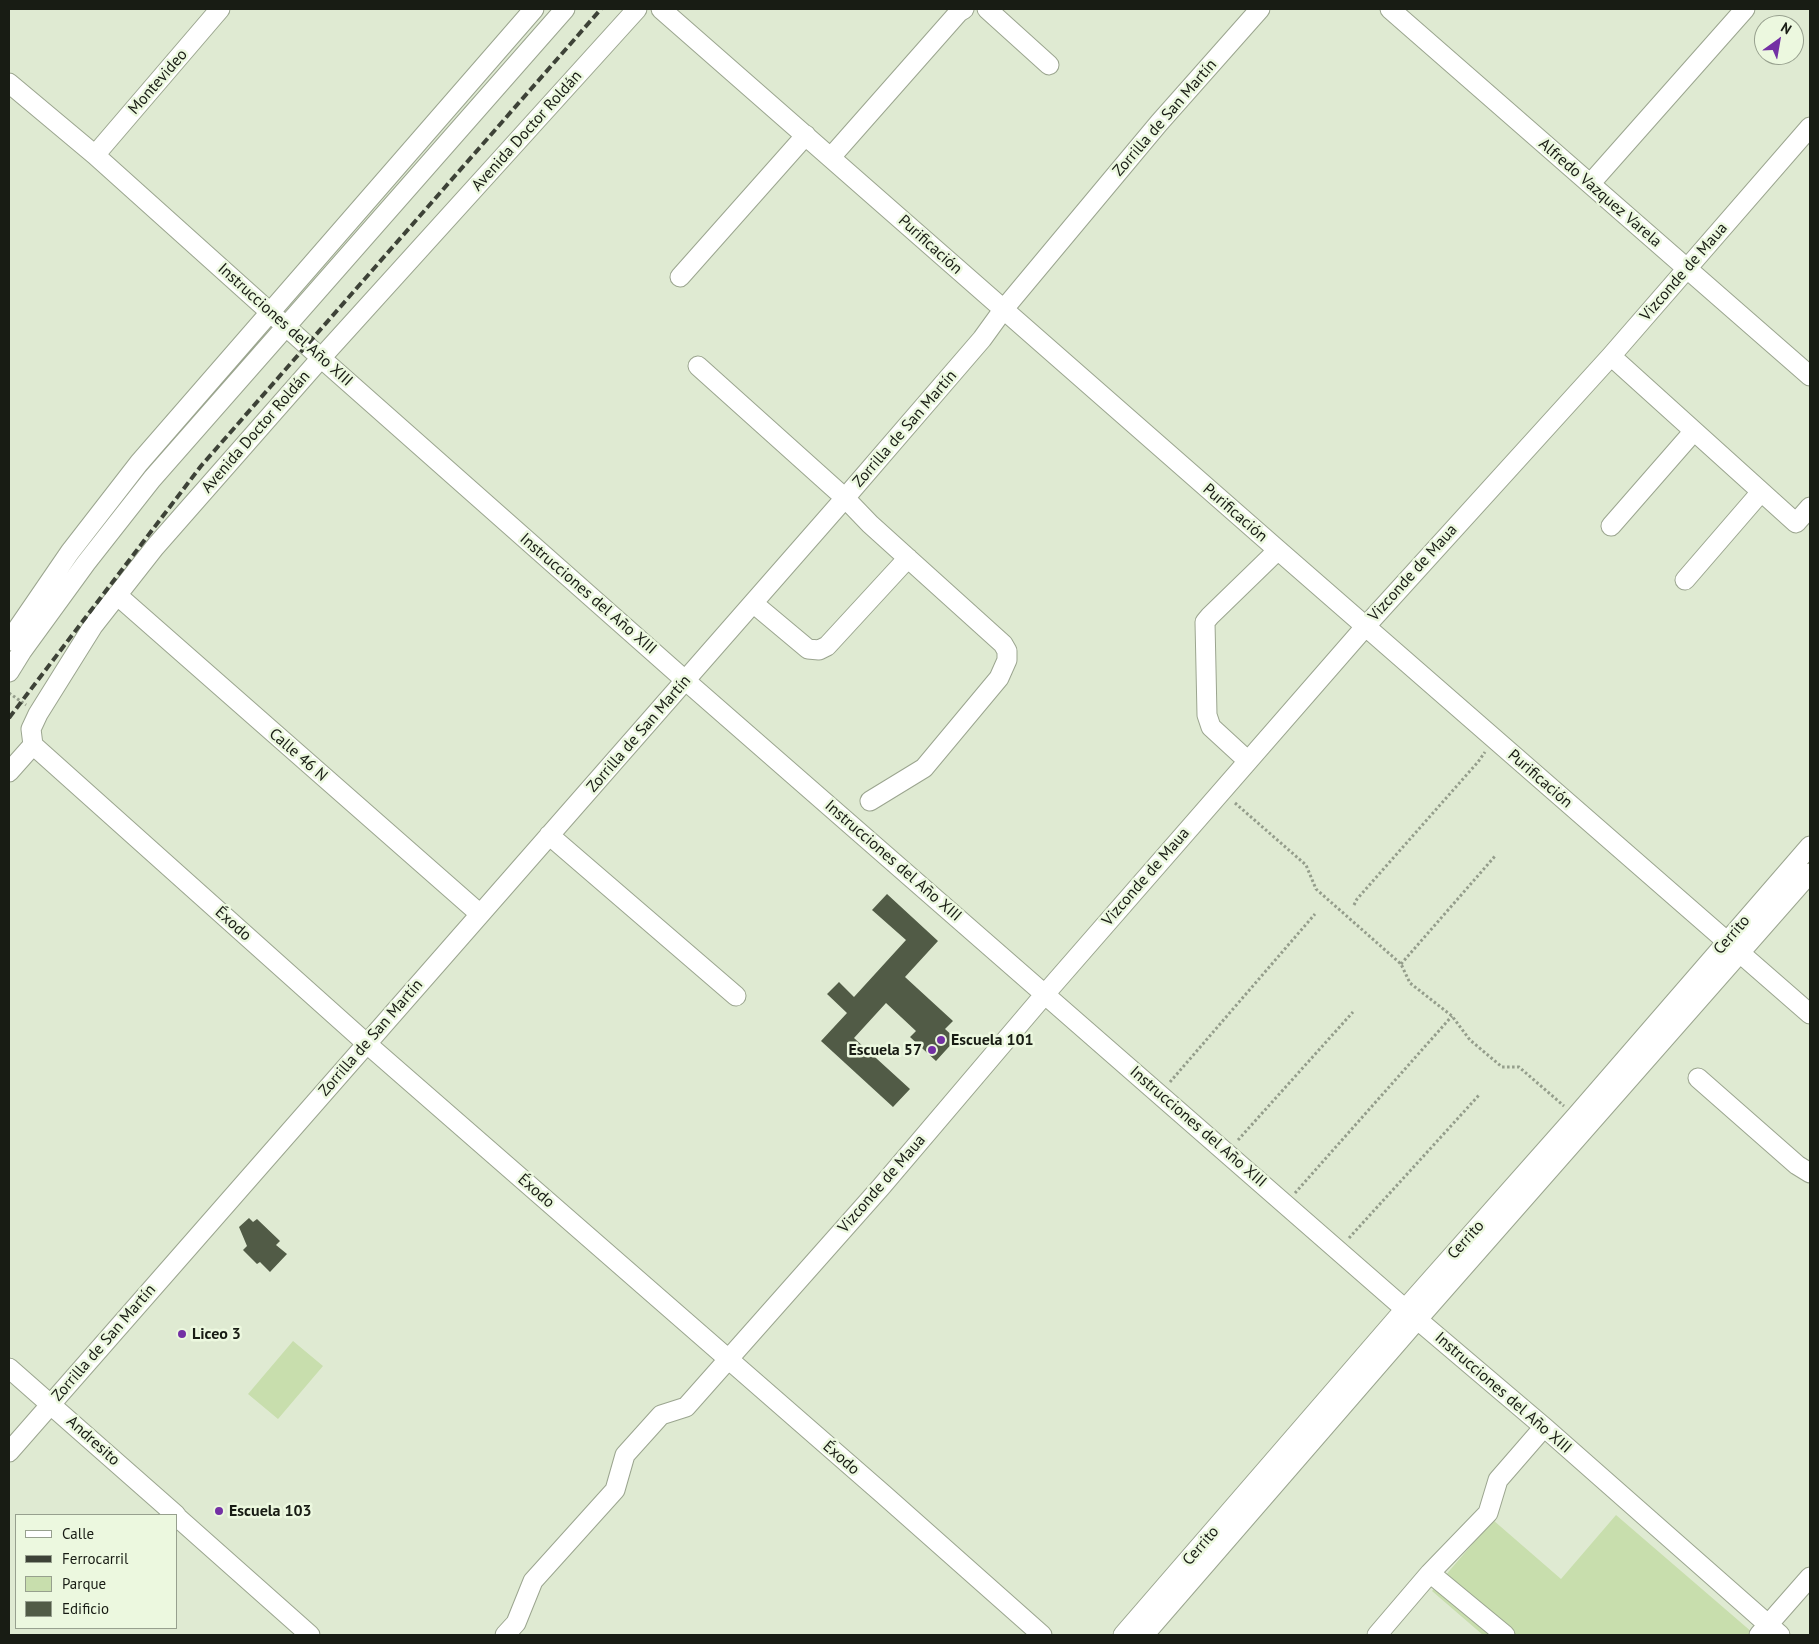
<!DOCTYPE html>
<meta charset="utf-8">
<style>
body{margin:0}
#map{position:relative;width:1819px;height:1644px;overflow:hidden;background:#dfead2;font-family:"PT Sans",sans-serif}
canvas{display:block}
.frame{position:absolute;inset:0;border:10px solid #181c14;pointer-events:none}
.legend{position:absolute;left:15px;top:1514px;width:162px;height:115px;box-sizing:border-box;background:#ecf8df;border:1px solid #97a08e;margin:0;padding:6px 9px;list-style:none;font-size:15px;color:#181c14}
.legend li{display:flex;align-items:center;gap:10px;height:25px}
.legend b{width:25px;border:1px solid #97a08e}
.north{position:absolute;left:1754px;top:15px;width:50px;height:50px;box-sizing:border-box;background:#ecf8df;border:1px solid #97a08e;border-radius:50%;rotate:32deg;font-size:14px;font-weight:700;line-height:20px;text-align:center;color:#181c14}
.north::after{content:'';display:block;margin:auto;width:18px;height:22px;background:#7330a4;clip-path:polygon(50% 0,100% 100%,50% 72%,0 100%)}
</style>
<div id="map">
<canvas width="1819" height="1644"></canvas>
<div class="frame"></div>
<ul class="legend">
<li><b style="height:6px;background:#fff"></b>Calle</li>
<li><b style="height:6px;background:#3d4237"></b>Ferrocarril</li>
<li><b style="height:14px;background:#c8dead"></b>Parque</li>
<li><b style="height:14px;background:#515b46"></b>Edificio</li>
</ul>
<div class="north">N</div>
</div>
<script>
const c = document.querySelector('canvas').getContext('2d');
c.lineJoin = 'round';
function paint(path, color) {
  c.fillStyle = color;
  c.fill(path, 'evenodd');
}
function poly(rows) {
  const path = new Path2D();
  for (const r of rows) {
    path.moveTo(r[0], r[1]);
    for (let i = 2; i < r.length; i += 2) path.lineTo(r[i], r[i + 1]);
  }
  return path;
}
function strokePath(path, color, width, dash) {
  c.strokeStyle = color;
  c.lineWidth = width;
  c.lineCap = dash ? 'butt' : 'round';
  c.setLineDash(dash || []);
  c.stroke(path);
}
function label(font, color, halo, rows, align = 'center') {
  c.font = font + ' "PT Sans",sans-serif';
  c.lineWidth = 5;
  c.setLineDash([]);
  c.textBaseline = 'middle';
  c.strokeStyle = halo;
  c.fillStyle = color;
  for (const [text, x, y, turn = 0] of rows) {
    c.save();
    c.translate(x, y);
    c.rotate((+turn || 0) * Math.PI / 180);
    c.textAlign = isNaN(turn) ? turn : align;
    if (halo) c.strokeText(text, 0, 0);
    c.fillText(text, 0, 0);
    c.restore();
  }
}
paint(poly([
 [293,1341,323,1366,278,1419,248,1394],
 [1616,1515,1753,1633,1752,1635,1483,1635,1432,1591,1493,1520,1561,1579]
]), '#c8dead');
paint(poly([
 [887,894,938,941,905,977,953,1021,945,1029,956,1039,936,1061,910,1037,916,1031,886,1003,854,1038,910,1089,893,1107,821,1041,847,1013,827,994,839,982,854,997,906,940,872,910],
 [249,1218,253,1222,257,1219,280,1241,276,1245,287,1254,270,1272,260,1262,257,1264,243,1250,247,1246,239,1227]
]), '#515b46');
const minor = poly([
 [661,9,1278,550,1810,1014],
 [987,9,1049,65],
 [1390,9,1810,376],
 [9,83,95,155,321,358,686,681,1405,1309,1544,1427,1780,1635],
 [95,155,220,9],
 [831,157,959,12,964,9],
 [1590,184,1745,9],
 [680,277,806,135],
 [1611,356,1796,523,1810,507],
 [698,366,845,498,870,524,1003,644,1007,651,1007,660,999,678,924,768,870,801],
 [1611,526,1694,431],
 [1685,580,1761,492],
 [117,595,480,914],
 [753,603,808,649,819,650,827,646,908,558],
 [9,641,70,552,139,463,534,9],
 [9,672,22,651,86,563,152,479,565,9],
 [33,745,366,1043,883,1494,1042,1635],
 [33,745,31,729,38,714,93,626,155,547,321,358,637,9],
 [1248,761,1211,727,1207,715,1205,622,1210,616,1278,550],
 [9,772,33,745],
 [549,835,736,996],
 [1698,1078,1797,1165,1810,1173],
 [9,1368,176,1515],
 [9,1452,845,498,982,339,1003,310,1159,123,1260,9],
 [176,1516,310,1635],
 [1430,1573,1505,1635],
 [505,1635,516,1623,533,1581,615,1490,625,1455,661,1415,686,1407,881,1187,1045,994,1365,627,1611,356,1810,127],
 [1123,1635,1405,1309,1576,1116,1810,846],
 [1144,1635,1417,1320,1810,873],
 [1377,1635,1430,1573,1488,1513,1498,1480,1544,1427],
 [1759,1635,1810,1577]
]);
strokePath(minor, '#9ba58f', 21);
strokePath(poly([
 [9,693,26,705],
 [1235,803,1306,865,1316,889,1401,964,1410,983,1452,1016,1470,1040,1502,1067,1519,1067,1564,1106],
 [1354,905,1357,899,1478,762,1485,752],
 [1401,964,1496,855],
 [1170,1082,1315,914],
 [1238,1140,1353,1012],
 [1295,1193,1452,1016],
 [1349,1238,1480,1094]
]), '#949d8b', 3, [2.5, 2.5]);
strokePath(minor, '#fff', 19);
strokePath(poly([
 [9,718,201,466,601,9]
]), '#3d4237', 4, [8, 4]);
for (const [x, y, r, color] of [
 [941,1040,5,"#7330a4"],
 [932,1050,5,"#7330a4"],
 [182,1334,5,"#7330a4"],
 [219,1511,5,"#7330a4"]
]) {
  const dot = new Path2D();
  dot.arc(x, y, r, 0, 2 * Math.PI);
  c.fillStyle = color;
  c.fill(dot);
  strokePath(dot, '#ecf8df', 2);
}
label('16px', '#181c14', '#ecf8df', [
 ["Montevideo",158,82,-49],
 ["Zorrilla de San Martín",1165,118,-49],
 ["Avenida Doctor Roldán",527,131,-48],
 ["Alfredo Vazquez Varela",1600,193,41],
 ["Purificación",930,245,42],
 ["Vizconde de Maua",1684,272,-49],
 ["Instrucciones del Año XIII",285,325,42],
 ["Zorrilla de San Martín",905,429,-49],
 ["Avenida Doctor Roldán",256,432,-49],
 ["Purificación",1235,513,41],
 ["Vizconde de Maua",1413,573,-48],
 ["Instrucciones del Año XIII",588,594,41],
 ["Zorrilla de San Martín",639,734,-49],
 ["Calle 46 N",298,755,41],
 ["Purificación",1540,779,41],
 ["Instrucciones del Año XIII",893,861,41],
 ["Vizconde de Maua",1146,877,-49],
 ["Éxodo",233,924,42],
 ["Cerrito",1732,935,-49],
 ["Zorrilla de San Martín",371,1038,-49],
 ["Instrucciones del Año XIII",1198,1127,41],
 ["Vizconde de Maua",882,1184,-49],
 ["Éxodo",536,1191,41],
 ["Cerrito",1466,1240,-48],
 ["Zorrilla de San Martín",104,1343,-49],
 ["Instrucciones del Año XIII",1503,1393,41],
 ["Andresito",93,1441,42],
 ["Éxodo",841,1458,41],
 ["Cerrito",1201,1546,-49]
]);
label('bold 16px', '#181c14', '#ecf8df', [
 ["Escuela 101",951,1040],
 ["Escuela 57",922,1050,"right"],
 ["Liceo 3",192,1334],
 ["Escuela 103",229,1511]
], 'left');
</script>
